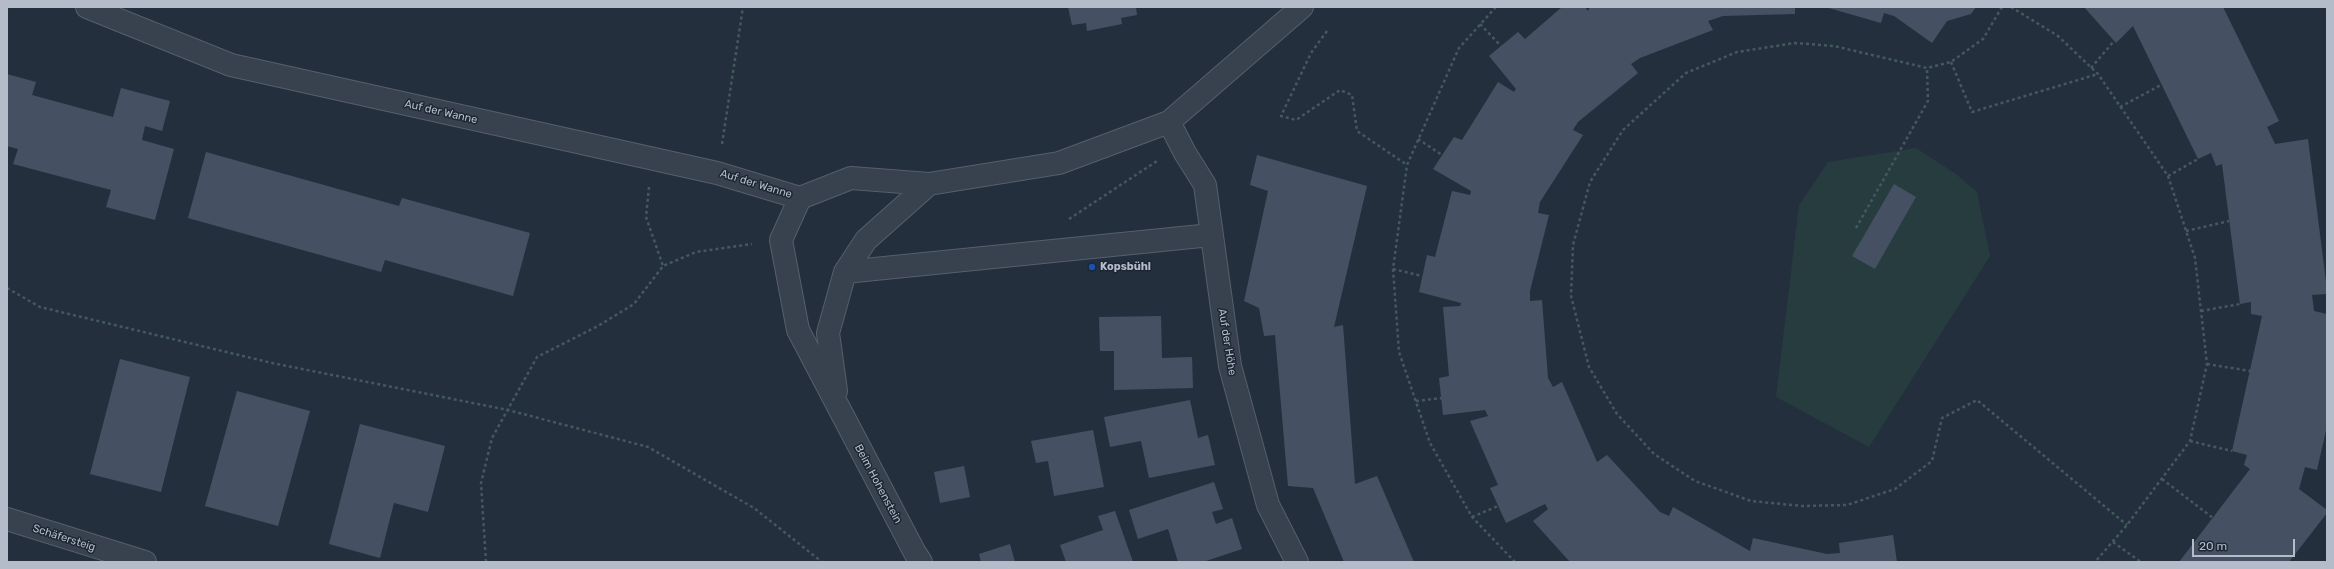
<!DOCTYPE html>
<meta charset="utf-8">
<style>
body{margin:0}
#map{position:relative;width:2334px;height:569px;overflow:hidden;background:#242f3e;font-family:Rubik,sans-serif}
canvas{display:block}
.frame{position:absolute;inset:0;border:8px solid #b4bcc9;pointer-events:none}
.scale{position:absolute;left:2192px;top:539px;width:103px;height:18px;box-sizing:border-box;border:2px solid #b4bcc9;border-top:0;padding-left:5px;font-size:12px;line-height:14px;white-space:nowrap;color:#b4bcc9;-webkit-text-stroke:3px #1d2633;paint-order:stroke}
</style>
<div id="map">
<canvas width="2334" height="569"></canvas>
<div class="frame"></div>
<div class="scale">20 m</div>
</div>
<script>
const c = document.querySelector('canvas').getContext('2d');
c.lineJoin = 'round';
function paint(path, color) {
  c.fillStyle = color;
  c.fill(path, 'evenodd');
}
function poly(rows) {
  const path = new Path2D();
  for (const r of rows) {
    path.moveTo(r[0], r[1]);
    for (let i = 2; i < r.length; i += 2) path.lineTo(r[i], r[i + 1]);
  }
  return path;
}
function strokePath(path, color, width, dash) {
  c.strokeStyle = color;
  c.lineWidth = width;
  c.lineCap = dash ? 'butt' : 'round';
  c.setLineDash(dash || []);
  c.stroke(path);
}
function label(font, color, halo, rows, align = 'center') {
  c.font = font + ' Rubik,sans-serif';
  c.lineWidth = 3;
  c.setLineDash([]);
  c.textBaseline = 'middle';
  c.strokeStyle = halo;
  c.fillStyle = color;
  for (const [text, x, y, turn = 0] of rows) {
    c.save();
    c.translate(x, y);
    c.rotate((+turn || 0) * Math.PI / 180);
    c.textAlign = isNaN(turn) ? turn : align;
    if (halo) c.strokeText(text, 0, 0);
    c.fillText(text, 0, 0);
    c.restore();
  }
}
paint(poly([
 [1916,148,1956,174,1977,192,1990,256,1869,447,1776,397,1799,205,1828,162]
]), '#263c3f');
paint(poly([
 [1068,7,1136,7,1137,15,1121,18,1122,24,1087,31,1086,23,1072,25],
 [1562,7,1585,7,1588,11,1590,7,1795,7,1795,14,1723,16,1708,21,1713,30,1640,58,1631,64,1638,73,1578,122,1573,130,1583,135,1540,202,1538,213,1549,215,1530,291,1530,301,1542,300,1548,378,1553,387,1562,382,1597,462,1607,455,1660,512,1669,516,1673,507,1750,551,1753,538,1827,554,1840,553,1839,543,1893,535,1897,562,1570,562,1533,521,1548,509,1545,504,1506,523,1490,488,1498,485,1470,421,1488,416,1485,410,1443,415,1439,378,1449,376,1443,307,1460,306,1461,303,1419,292,1427,255,1435,257,1452,191,1470,195,1471,191,1433,169,1454,137,1462,140,1498,82,1514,92,1516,89,1489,56,1518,32,1525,39],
 [1825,7,1976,7,1971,14,1947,21,1932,43,1894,16,1884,13,1881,23],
 [2084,7,2223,7,2279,121,2267,127,2275,144,2308,139,2327,290,2327,294,2312,295,2314,311,2327,314,2327,426,2317,470,2305,467,2299,489,2327,510,2327,513,2289,562,2179,562,2250,469,2244,465,2247,455,2232,451,2262,316,2251,314,2251,302,2240,304,2222,164,2216,166,2211,153,2198,159,2133,26,2116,43],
 [7,74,36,82,32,95,113,117,121,88,170,101,162,131,145,126,142,140,174,149,155,220,106,207,111,190,13,164,18,149,7,146],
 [206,152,399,206,402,198,530,233,513,296,385,260,381,272,188,218],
 [1257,155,1367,186,1334,327,1343,325,1355,484,1377,476,1414,562,1344,562,1313,488,1288,486,1275,335,1264,336,1259,308,1244,301,1268,191,1250,185],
 [1894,184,1916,197,1875,269,1852,256],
 [1161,316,1162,358,1192,357,1193,388,1114,390,1114,351,1100,351,1099,317],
 [120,359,190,377,161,492,90,474],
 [237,391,310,411,278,526,205,506],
 [1190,400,1198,438,1208,435,1215,465,1149,478,1141,441,1110,447,1104,417],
 [360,424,445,446,428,512,394,503,380,558,329,544],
 [1093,430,1104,487,1054,496,1048,461,1036,463,1031,441],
 [964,466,970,497,940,503,934,472],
 [1214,482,1223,509,1212,512,1216,524,1232,518,1242,549,1203,562,1178,562,1168,529,1138,539,1129,510],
 [1115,511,1133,562,1066,562,1060,545,1103,530,1098,516],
 [1010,544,1015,562,981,562,979,554]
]), '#455162');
const minor = poly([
 [87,7,231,65,717,173,800,198],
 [1169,122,1185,153,1205,185,1230,366,1268,505,1297,562],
 [800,198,851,178,929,184,1059,163,1169,122,1302,7],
 [800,198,781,240,798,330,915,553,921,562],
 [845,272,1211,235],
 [836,391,828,333,845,272,866,240,929,184],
 [7,519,145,562]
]);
strokePath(minor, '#565f6c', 24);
strokePath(poly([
 [1496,7,1459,48,1407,165,1393,269,1399,352,1430,443,1472,517,1515,562],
 [2002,7,1983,39,1951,62,1927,68,1834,46,1795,43,1737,52,1686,73,1623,130,1590,182,1573,245,1571,296,1589,367,1617,414,1654,454,1695,481,1751,501,1802,506,1847,505,1895,489,1932,461,1942,418,1977,400,2127,525],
 [2011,7,2058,36,2098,74,2168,176,2195,258,2207,364,2190,441,2127,525,2095,562],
 [1480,24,1501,46],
 [1327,31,1311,53,1281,116,1296,120,1340,90,1352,95,1357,131,1407,165],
 [1951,62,1972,112,2098,74],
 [2091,68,2114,41],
 [2120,107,2161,85],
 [1418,139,1442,155],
 [722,144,743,7],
 [2168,176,2198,159],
 [649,187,646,217,663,266],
 [1069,219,1157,161],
 [1856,228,1928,101,1927,68],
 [2186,231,2229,221],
 [1393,269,1422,276],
 [7,288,40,307,272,363,508,410,648,447,754,508,822,562],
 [2201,311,2240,304],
 [2207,364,2250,371],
 [1416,401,1442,398],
 [2190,441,2232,451],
 [2162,479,2213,518],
 [1472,517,1498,506],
 [2113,542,2141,562],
 [486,562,481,483,492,438,537,357,598,326,634,304,663,266,696,252,752,244]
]), '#44595c', 2.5, [3, 3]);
strokePath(minor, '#38414e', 22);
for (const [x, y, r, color] of [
 [1092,267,4,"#1a4fb4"]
]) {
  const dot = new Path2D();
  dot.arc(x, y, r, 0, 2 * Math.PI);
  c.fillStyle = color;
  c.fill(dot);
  strokePath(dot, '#1d2633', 1.5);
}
label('11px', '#b4bcc9', '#1d2633', [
 ["Auf der Wanne",441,112,13],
 ["Auf der Wanne",756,184,17],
 ["Auf der Höhe",1227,342,81],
 ["Beim Hohenstein",878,484,62],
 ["Schäfersteig",64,538,18]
]);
label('bold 11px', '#b4bcc9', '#1d2633', [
 ["Kopsbühl",1100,267]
], 'left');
</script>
